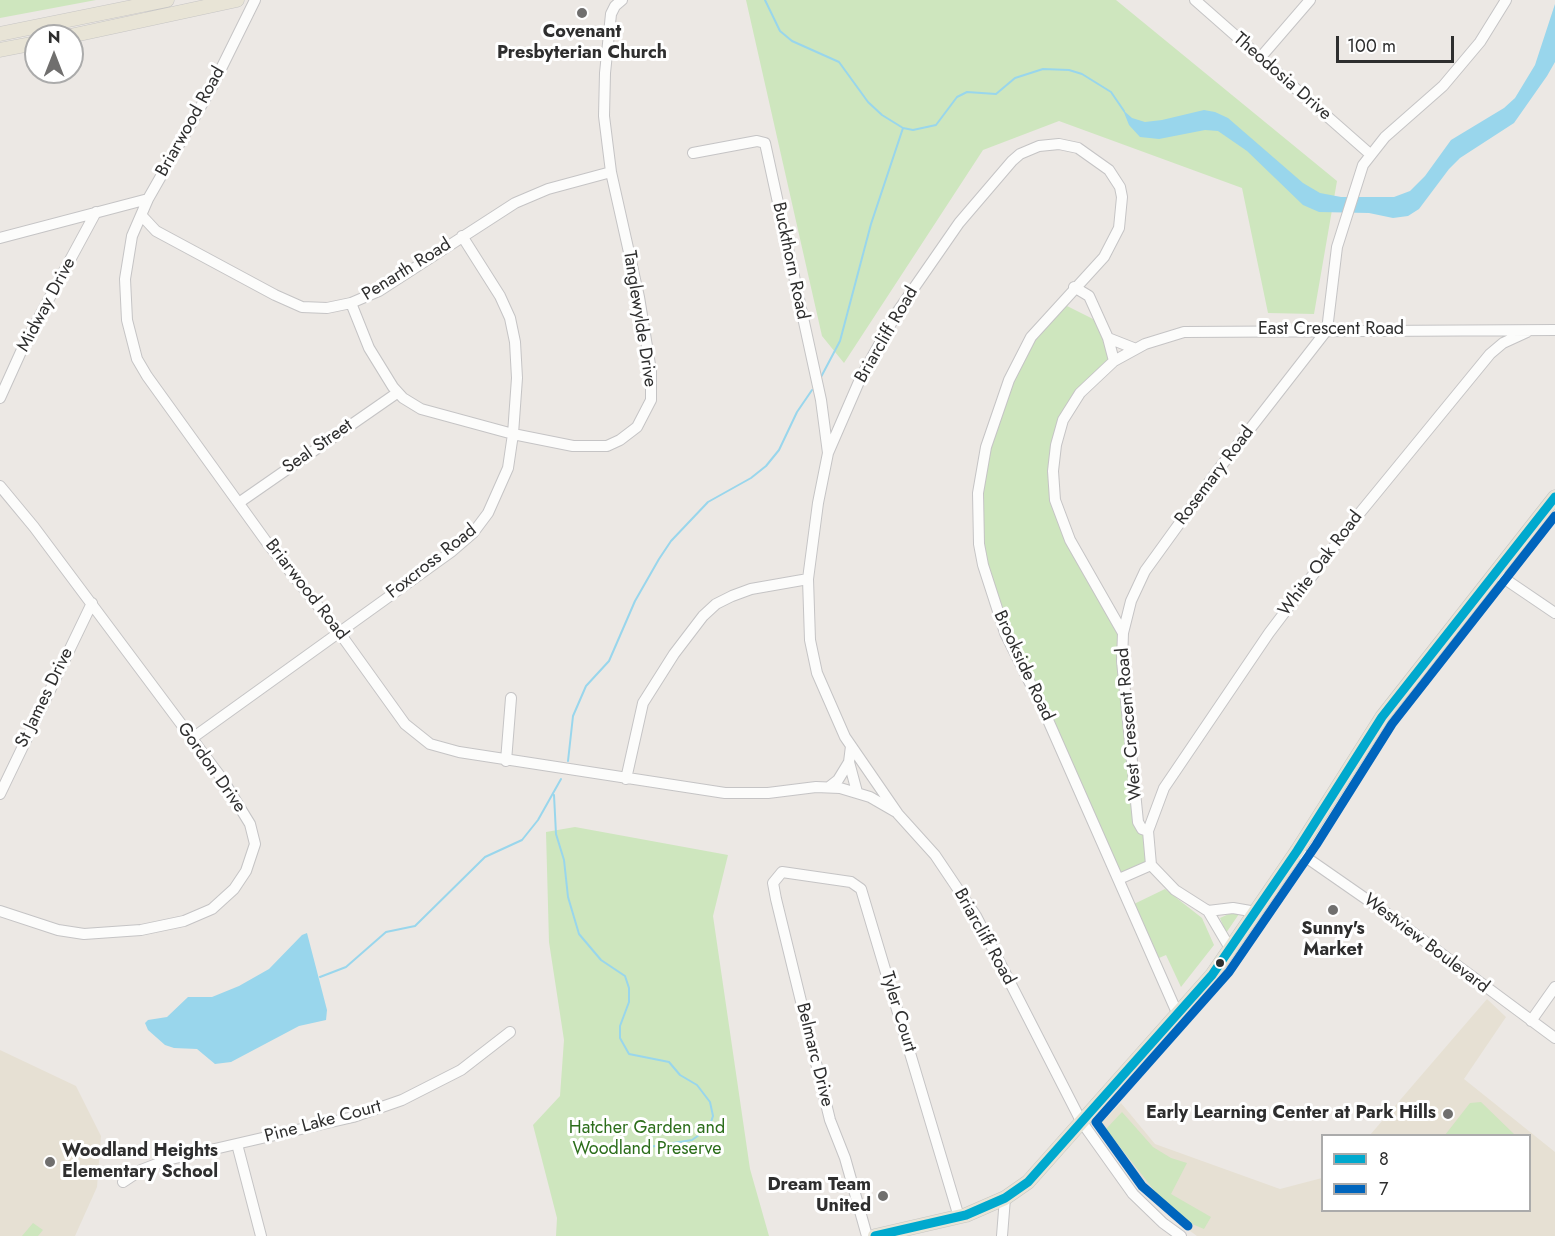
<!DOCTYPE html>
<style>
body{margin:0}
#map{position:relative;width:1555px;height:1236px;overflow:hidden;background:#ece8e4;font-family:Jost,sans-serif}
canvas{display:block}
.legend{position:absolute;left:1321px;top:1134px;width:210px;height:78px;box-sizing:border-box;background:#fff;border:2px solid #ababab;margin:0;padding:8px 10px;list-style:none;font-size:18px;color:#2e2e2e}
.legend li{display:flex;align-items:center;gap:12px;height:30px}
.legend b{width:30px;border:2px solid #ababab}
.north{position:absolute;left:24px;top:24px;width:60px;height:60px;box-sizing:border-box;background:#fff;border:2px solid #ababab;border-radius:50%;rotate:0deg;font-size:16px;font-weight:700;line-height:24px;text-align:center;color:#2e2e2e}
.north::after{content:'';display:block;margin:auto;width:21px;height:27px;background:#706f6e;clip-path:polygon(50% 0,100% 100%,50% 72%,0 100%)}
.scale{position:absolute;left:1336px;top:36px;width:118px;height:27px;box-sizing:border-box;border:3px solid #2e2e2e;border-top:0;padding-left:8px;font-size:18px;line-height:21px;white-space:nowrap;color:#2e2e2e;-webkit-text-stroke:4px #fff;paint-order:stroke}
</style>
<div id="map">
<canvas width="1555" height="1236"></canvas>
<ul class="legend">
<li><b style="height:8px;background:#00a9ce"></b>8</li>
<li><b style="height:8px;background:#0065bd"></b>7</li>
</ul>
<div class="north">N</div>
<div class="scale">100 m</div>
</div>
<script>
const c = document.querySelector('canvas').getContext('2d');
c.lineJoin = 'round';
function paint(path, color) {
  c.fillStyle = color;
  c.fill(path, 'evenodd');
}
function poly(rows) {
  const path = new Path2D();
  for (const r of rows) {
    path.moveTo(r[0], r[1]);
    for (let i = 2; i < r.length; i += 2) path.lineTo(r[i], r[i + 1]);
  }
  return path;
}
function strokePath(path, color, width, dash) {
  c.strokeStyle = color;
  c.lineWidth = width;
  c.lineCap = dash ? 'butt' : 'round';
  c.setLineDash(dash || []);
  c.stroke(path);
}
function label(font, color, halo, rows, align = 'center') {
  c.font = font + ' Jost,sans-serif';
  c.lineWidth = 6;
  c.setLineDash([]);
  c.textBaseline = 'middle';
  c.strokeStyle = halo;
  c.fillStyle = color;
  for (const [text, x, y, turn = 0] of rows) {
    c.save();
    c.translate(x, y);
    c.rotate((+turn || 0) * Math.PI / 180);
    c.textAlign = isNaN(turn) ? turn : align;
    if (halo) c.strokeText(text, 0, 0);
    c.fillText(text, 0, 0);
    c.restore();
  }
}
paint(poly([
 [1487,999,1506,1017,1464,1079,1555,1152,1555,1236,1197,1236,1172,1218,1099,1125,1121,1103,1155,1144,1280,1189,1322,1178,1322,1210,1530,1210,1530,1136,1370,1135],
 [0,1050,76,1086,101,1136,97,1187,75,1236,0,1236]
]), '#e6e0d3');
paint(poly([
 [0,0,96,0,0,18],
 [746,0,1116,0,1337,181,1314,314,1268,313,1242,188,1059,121,983,150,844,363,822,336],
 [1059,302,1095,320,1114,361,1069,409,1054,458,1055,500,1123,633,1142,829,1151,865,1119,879,1005,633,983,565,978,493,993,425,1019,358],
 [575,827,728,855,713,916,750,1169,769,1236,556,1236,557,1218,533,1125,560,1096,564,1040,549,942,546,832],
 [1165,889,1202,918,1214,945,1181,987,1166,955,1159,958,1134,904],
 [1231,913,1239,914,1226,933,1220,918],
 [1481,1102,1515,1135,1445,1135,1470,1103],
 [1122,1112,1153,1147,1171,1158,1187,1163,1171,1194,1211,1217,1204,1229,1175,1217,1106,1129],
 [33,1223,43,1230,38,1236,22,1236]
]), '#cee6be');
paint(poly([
 [1555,4,1555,62,1547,76,1514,123,1460,158,1449,169,1419,209,1408,216,1393,218,1369,213,1319,212,1303,205,1247,151,1218,131,1205,130,1159,139,1140,137,1129,125,1123,110,1132,118,1145,122,1162,120,1204,110,1215,112,1228,118,1303,183,1320,193,1341,197,1394,197,1410,191,1425,176,1451,140,1504,108,1515,98,1535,65],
 [307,933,327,1010,326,1020,299,1026,231,1062,215,1064,197,1049,174,1048,165,1045,148,1030,145,1023,148,1020,167,1017,188,997,212,997,239,986,269,969,302,935]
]), '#99d6ec');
strokePath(poly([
 [765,0,780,31,792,41,839,62,868,102,882,115,903,128,913,130,936,125,957,97,967,92,996,94,1015,78,1043,69,1069,70,1082,74,1111,92,1124,111],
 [821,377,840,341,871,224,903,128],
 [568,761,573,716,586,686,609,661,635,601,659,559,671,541,708,502,751,478,766,466,779,450,797,412,812,390],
 [554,795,556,834,564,860,568,897,579,934,601,960,625,976,629,988,629,1002,620,1026,620,1038,629,1054,669,1062,680,1075,697,1085,710,1102,713,1116,709,1128,692,1140,643,1148,634,1144],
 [320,977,346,967,386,932,415,926,485,857,522,840,538,820,561,779]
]), '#99d6ec', 2);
const minor = poly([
 [255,0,213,85,148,199,132,236,125,279,127,320,137,359,147,376,268,544,339,632,405,724,430,744,459,752,725,793,768,793,816,787,840,788,870,797,896,812],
 [1195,0,1370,154],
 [1260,58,1310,0],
 [693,153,757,141,765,143,821,400,828,453],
 [142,216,156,231,275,295,302,307,327,308,351,303,379,291,515,203,548,189,611,172],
 [0,238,148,199],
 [1074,287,1089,296,1108,338,1114,361],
 [351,303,369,348,393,387,403,398,421,409,513,434,573,446,607,446,620,440,637,427,651,400,651,371,639,297,611,172,604,116,605,73,611,14,615,6,622,0],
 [1108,338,1136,349],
 [0,398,24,345,96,212],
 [0,486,34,527,223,780,250,824,255,844,246,871,234,889,212,909,184,921,141,930,84,934,58,930,0,911],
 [240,502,397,393],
 [1496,573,1555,613],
 [1123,633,1131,601,1145,571,1218,470,1327,330,1337,247,1363,165,1385,137,1443,86,1480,42,1506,0],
 [191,739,451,552,473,533,488,513,508,468,513,434,517,378,515,342,510,318,500,296,462,236],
 [851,746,849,762,857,792],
 [506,761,511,698],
 [626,779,643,703,674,654,703,616,716,604,732,596,751,589,808,579],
 [829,787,838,780,849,762],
 [0,794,92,603],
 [1148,831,1142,829,1138,822,1122,661,1123,633,1070,540,1055,500,1053,471,1056,445,1063,420,1080,393,1114,361,1145,344,1184,332,1555,330],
 [1297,851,1392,917,1555,1038],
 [1119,879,1151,865],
 [1208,911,1233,908,1256,912],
 [1231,950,1208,911,1175,890,1151,865,1148,831,1164,788,1269,633,1359,514,1490,354,1503,343,1527,332],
 [1178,1015,1044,711,1005,633,983,565,979,544,978,493,986,447,1009,380,1031,337,1104,257,1119,228,1122,197,1120,187,1109,170,1078,148,1059,144,1039,146,1020,154,1012,161,959,223,898,311,861,377,828,453,818,503,808,579,810,640,817,673,845,737,898,814,935,855,976,916,1081,1121,1133,1194,1163,1223,1181,1236],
 [1531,1021,1555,987],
 [237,1144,261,1236],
 [123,1182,141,1170,167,1160,353,1117,402,1100,461,1070,510,1032],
 [867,1236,845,1158,830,1120,776,899,773,883,782,872,851,882,861,889,959,1217],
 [1002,1236,1005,1198]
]);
const major = poly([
 [0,34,167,0],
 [70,36,237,0],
 [0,50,36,43],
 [875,1236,966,1215,1005,1198,1028,1182,1212,975,1297,851,1382,717,1555,497]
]);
strokePath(minor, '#c5c4c5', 12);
strokePath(major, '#c6c5c4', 15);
strokePath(minor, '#fcfcfb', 10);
strokePath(major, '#e8e4d6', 14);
strokePath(poly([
 [875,1236,966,1215,1005,1198,1028,1182,1212,975,1297,851,1382,717,1555,497]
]), '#00a9ce', 9);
strokePath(poly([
 [1188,1226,1142,1186,1096,1122,1229,972,1316,845,1392,724,1555,516]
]), '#0065bd', 9);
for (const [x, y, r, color] of [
 [582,13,6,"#706f6e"],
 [1333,910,6,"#706f6e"],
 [1220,963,5,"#2e2e2e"],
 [1448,1114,6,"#706f6e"],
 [50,1162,6,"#706f6e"],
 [883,1196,6,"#706f6e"]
]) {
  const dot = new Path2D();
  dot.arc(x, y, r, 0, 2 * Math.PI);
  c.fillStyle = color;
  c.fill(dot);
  strokePath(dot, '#fff', 2);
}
label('bold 18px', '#2e2e2e', '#fff', [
 ["Covenant",582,33],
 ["Presbyterian Church",582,54],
 ["Sunny's",1333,930],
 ["Market",1333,951],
 ["Early Learning Center at Park Hills",1436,1114,"right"],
 ["Woodland Heights",62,1152,"left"],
 ["Elementary School",62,1173,"left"],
 ["Dream Team",871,1186,"right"],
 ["United",871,1207,"right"]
]);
label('18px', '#2e2e2e', '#fff', [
 ["Theodosia Drive",1282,77,41],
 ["Briarwood Road",191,122,-61],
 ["Buckthorn Road",790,261,78],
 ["Penarth Road",407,270,-32],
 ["Midway Drive",47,305,-62],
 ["Tanglewylde Drive",639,319,81],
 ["East Crescent Road",1331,330],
 ["Briarcliff Road",887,335,-60],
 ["Seal Street",318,447,-35],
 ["Rosemary Road",1215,476,-53],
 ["Foxcross Road",432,562,-38],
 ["White Oak Road",1321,564,-53],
 ["Briarwood Road",306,590,52],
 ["Brookside Road",1023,666,65],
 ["St James Drive",45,698,-64],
 ["West Crescent Road",1130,724,-95],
 ["Gordon Drive",211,768,55],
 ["Briarcliff Road",984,937,61],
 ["Westview Boulevard",1426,944,37],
 ["Tyler Court",898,1012,73],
 ["Belmarc Drive",814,1055,76],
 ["Pine Lake Court",323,1122,-15]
]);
label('18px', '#2c6e1b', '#fff', [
 ["Hatcher Garden and",647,1129],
 ["Woodland Preserve",647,1150]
]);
</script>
